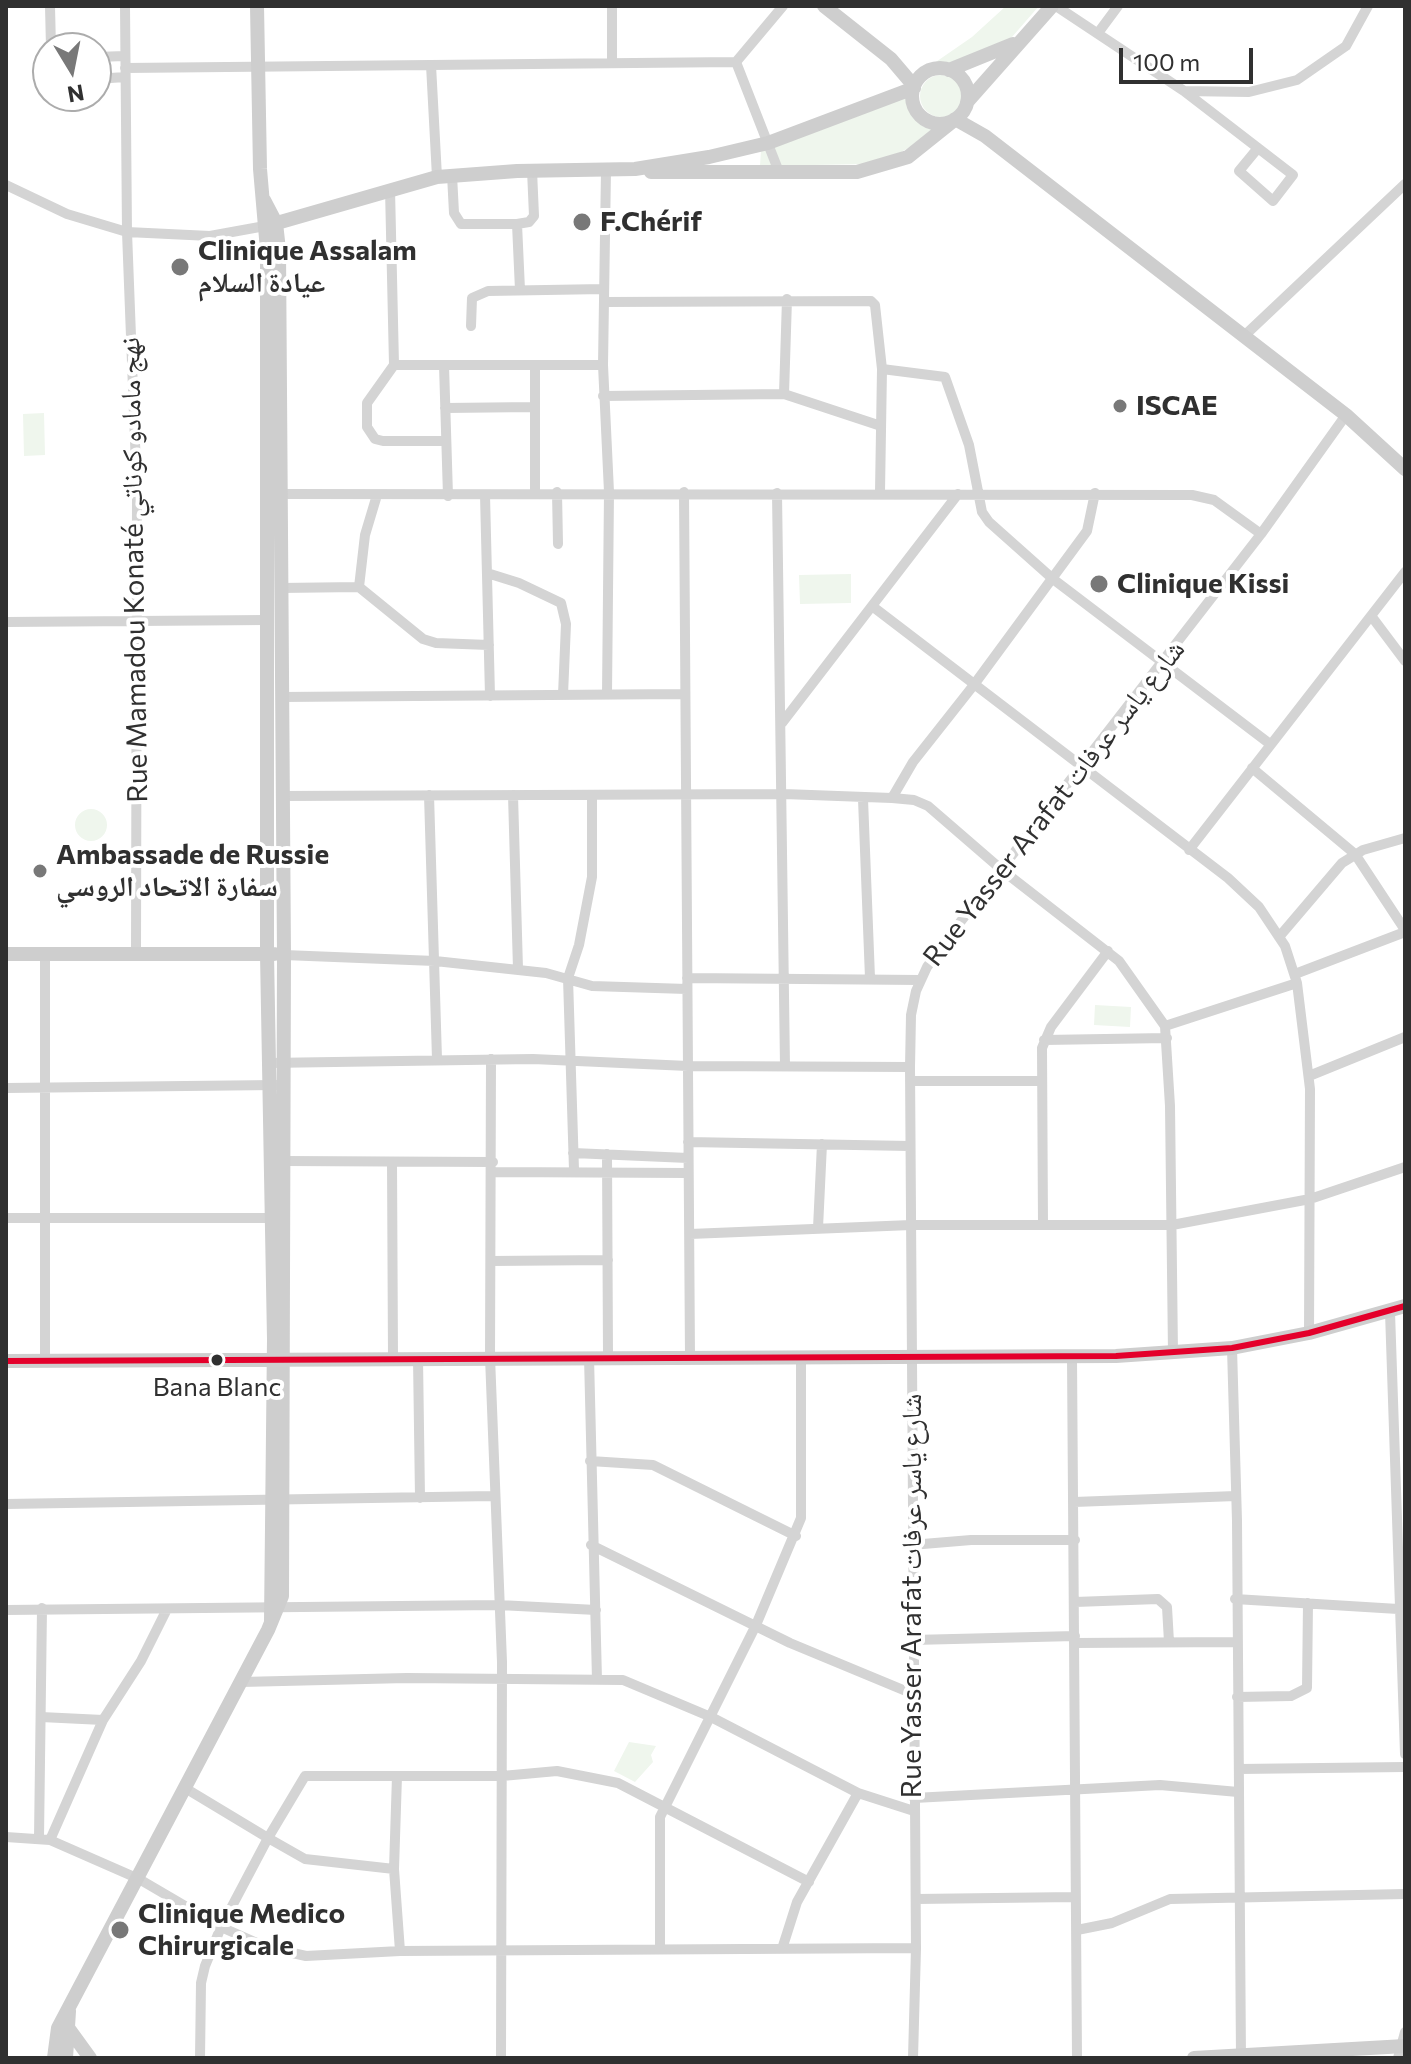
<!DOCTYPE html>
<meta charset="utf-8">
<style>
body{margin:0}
#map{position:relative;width:1411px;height:2064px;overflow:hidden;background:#fff;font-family:Commissioner,sans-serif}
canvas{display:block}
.frame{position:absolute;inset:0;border:8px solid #303030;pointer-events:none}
.north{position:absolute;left:32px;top:32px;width:80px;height:80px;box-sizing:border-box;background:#fff;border:2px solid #acacac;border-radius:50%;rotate:170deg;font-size:22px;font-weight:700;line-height:32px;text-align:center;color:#303030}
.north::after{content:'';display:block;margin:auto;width:28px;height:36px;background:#787878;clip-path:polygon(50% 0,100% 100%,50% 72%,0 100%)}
.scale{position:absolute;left:1119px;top:48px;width:134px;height:36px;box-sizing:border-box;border:4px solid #303030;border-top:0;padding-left:10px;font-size:24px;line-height:28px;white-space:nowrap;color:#303030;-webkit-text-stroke:6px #fff;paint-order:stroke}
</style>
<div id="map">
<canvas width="1411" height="2064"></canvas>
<div class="frame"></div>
<div class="north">N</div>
<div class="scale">100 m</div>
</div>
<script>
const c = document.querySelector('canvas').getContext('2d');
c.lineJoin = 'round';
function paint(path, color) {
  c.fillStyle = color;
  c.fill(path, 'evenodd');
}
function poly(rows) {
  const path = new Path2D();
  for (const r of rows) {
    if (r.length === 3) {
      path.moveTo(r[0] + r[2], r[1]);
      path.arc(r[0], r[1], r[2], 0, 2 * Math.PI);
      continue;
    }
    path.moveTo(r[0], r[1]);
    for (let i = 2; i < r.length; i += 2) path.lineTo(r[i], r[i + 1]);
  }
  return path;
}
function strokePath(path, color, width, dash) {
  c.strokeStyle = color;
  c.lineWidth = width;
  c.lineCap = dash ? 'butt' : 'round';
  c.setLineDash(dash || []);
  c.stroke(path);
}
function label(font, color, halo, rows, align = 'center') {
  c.font = font + ' Commissioner,"Noto Naskh Arabic",sans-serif';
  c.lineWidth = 8;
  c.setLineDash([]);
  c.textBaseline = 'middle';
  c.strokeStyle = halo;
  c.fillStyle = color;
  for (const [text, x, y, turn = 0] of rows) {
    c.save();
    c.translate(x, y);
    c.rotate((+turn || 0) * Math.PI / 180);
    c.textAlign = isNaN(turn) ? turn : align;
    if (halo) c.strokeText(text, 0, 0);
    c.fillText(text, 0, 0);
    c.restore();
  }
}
paint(poly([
 [1006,6,1039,6,1012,37,950,65,930,66,972,37],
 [941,96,21],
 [903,92,914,118,924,127,936,129,912,146,888,159,866,164,760,166,761,150],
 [44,413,45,455,24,456,23,414],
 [851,574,851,603,800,604,799,575],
 [91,825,16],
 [1095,1005,1131,1007,1130,1027,1094,1025],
 [629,1742,656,1746,651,1755,653,1762,635,1782,614,1771]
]), '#eff6ed');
strokePath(poly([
 [50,6,51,48],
 [125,6,127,232,137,493,136,956],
 [1056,6,1184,91,1249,92,1297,80,1346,46,1368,6],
 [1098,33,1118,6],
 [96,57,125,56],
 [736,62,779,172],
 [612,63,612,6],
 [431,65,437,177],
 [125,68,736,62,783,6],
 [96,79,125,77],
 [1184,91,1293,175,1273,201,1239,171,1258,148],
 [606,170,603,365,609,492,607,694],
 [452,175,454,213,461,224,517,224,529,222,534,216,532,170],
 [6,185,67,214,127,232,210,236,265,226],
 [390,189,394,365,367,403,367,427,375,439,383,441,446,441],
 [517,224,520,290],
 [604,302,871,301,875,305,882,369,880,492],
 [471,326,472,298,488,291,604,289],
 [1243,337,1405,184],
 [394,365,603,365],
 [444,365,448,496],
 [882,369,945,377,969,445,982,512,989,522,1053,579,1270,744],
 [784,394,787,299],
 [603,396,784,394,881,426],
 [445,408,534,407],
 [557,492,558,544],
 [684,492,690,1356],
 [535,493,535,365],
 [777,493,785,1066],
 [275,494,1192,495,1214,500,1261,534],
 [485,495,490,696],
 [487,573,519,583,561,603,566,624,563,695],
 [359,587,365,535,377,495],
 [280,588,359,587,423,639,436,643,489,645],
 [872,606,1228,878,1259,907,1285,946,1297,983,1310,1089,1309,1333],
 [1372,617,1405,661],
 [6,622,266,620],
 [281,697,684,694],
 [782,723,958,494],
 [1252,768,1355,854,1405,930],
 [429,795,437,1059],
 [513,795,518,969],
 [281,796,784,794,892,798,914,800,928,806,1002,870,1119,961,1165,1026,1170,1106,1173,1353],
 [892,798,913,762,973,686,1087,531,1095,493],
 [863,799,870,978],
 [1189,850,1405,572],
 [1279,937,1342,863,1363,850,1405,838],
 [45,954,45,1361],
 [284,955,435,961,546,973,592,986,687,989],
 [1295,974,1405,932],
 [687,978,920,980],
 [1165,1026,1297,983],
 [1044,1040,1167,1038],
 [491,1059,490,1357,502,1662,501,2058],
 [268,1063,533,1059,688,1066,910,1067],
 [1309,1076,1405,1037],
 [910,1081,1040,1081],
 [6,1088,276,1085],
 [688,1142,910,1146],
 [573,1153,688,1158],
 [607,1154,608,1356],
 [284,1161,493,1162],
 [392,1162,393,1358],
 [574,1170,568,978,579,945,592,877,592,795],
 [492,1172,688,1173],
 [6,1218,270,1218],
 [1043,1225,1042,1048,1051,1027,1108,951],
 [818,1228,822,1144],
 [690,1234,911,1225,1172,1225,1310,1199,1405,1167],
 [491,1261,608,1260],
 [1390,1312,1405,1754],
 [1232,1348,1237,1521,1241,2058],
 [589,1357,597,1680],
 [418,1358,420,1498],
 [1072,1358,1077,2058],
 [590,1461,653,1465,796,1536],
 [1074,1502,1236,1496],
 [6,1504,493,1496],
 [591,1545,790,1643,913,1694],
 [911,1545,971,1540,1075,1540],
 [1235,1599,1398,1609],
 [1075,1602,1158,1599,1167,1607,1169,1642],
 [6,1610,499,1605,596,1610],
 [913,1640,1075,1636],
 [1074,1643,1236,1642],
 [241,1682,407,1678,623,1680,711,1717,858,1793,914,1811],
 [1237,1697,1291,1696,1307,1688,1308,1603],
 [41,1717,103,1720],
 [1239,1769,1405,1767],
 [397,1776,394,1869,400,1951],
 [185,1788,268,1838,305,1776,502,1776,557,1771,618,1783,809,1882],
 [914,1798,1160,1785,1238,1792],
 [6,1837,50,1840,139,1879,221,1927,266,1947,306,1956,400,1951,916,1948],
 [39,1838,42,1608],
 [50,1840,103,1720,141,1661,167,1609],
 [916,1899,1075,1897],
 [1077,1930,1112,1923,1170,1899,1405,1894],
 [660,1949,660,1817,756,1625,801,1518,801,1356],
 [782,1949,797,1902,858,1793],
 [200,2058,201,1983,205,1966,221,1927,268,1838,305,1859,394,1869],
 [913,2058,916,1948,910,1067,911,1015,916,991,927,967,951,934,1261,534,1346,415],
 [1398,2058,1405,2032]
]), '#d4d4d4', 10);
strokePath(poly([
 [257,6,260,169,267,250,267,954,274,1339,271,1621],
 [824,6,891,59,914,86],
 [940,96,28],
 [949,70,1013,44],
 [967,102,1052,6],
 [955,119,985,136,1346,415,1405,469],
 [651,172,857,172,908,157,953,121],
 [270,225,437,177,517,171,635,169,709,157,768,143,914,88],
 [6,954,274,954],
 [6,1361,1116,1356,1232,1348,1309,1333,1405,1306],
 [69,2029,90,2058],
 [54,2058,58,2028,268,1630,282,1596,284,955,279,250,276,223,264,200],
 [66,2058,69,2011],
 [1194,2058,1405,2046]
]), '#cecece', 14);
strokePath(poly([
 [6,1361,1116,1356,1232,1348,1309,1333,1405,1306]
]), '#e4002b', 6);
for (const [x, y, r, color] of [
 [582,222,10,"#787878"],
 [180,267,10,"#787878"],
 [1120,406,8,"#787878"],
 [1099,584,10,"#787878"],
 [40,871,8,"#787878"],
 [217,1360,7,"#303030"],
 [120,1930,10,"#787878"]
]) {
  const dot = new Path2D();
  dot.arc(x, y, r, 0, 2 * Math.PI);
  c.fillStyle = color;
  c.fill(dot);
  strokePath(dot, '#fff', 3);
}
label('26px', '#303030', '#fff', [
 ["Bana Blanc",217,1387]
]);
label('bold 28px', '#303030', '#fff', [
 ["F.Chérif",600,222],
 ["Clinique Assalam",198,251],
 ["عيادة السلام",198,283],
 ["ISCAE",1136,406],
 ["Clinique Kissi",1117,584],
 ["Ambassade de Russie",56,855],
 ["سفارة الاتحاد الروسي",56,887],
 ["Clinique Medico",138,1914],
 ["Chirurgicale",138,1946]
], 'left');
label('28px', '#303030', '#fff', [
 ["Rue Mamadou Konaté نهج مامادو كوناتي",134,570,-91],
 ["Rue Yasser Arafat شارع ياسر عرفات",1054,803,-52],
 ["Rue Yasser Arafat شارع ياسر عرفات",912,1596,-90]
]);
</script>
